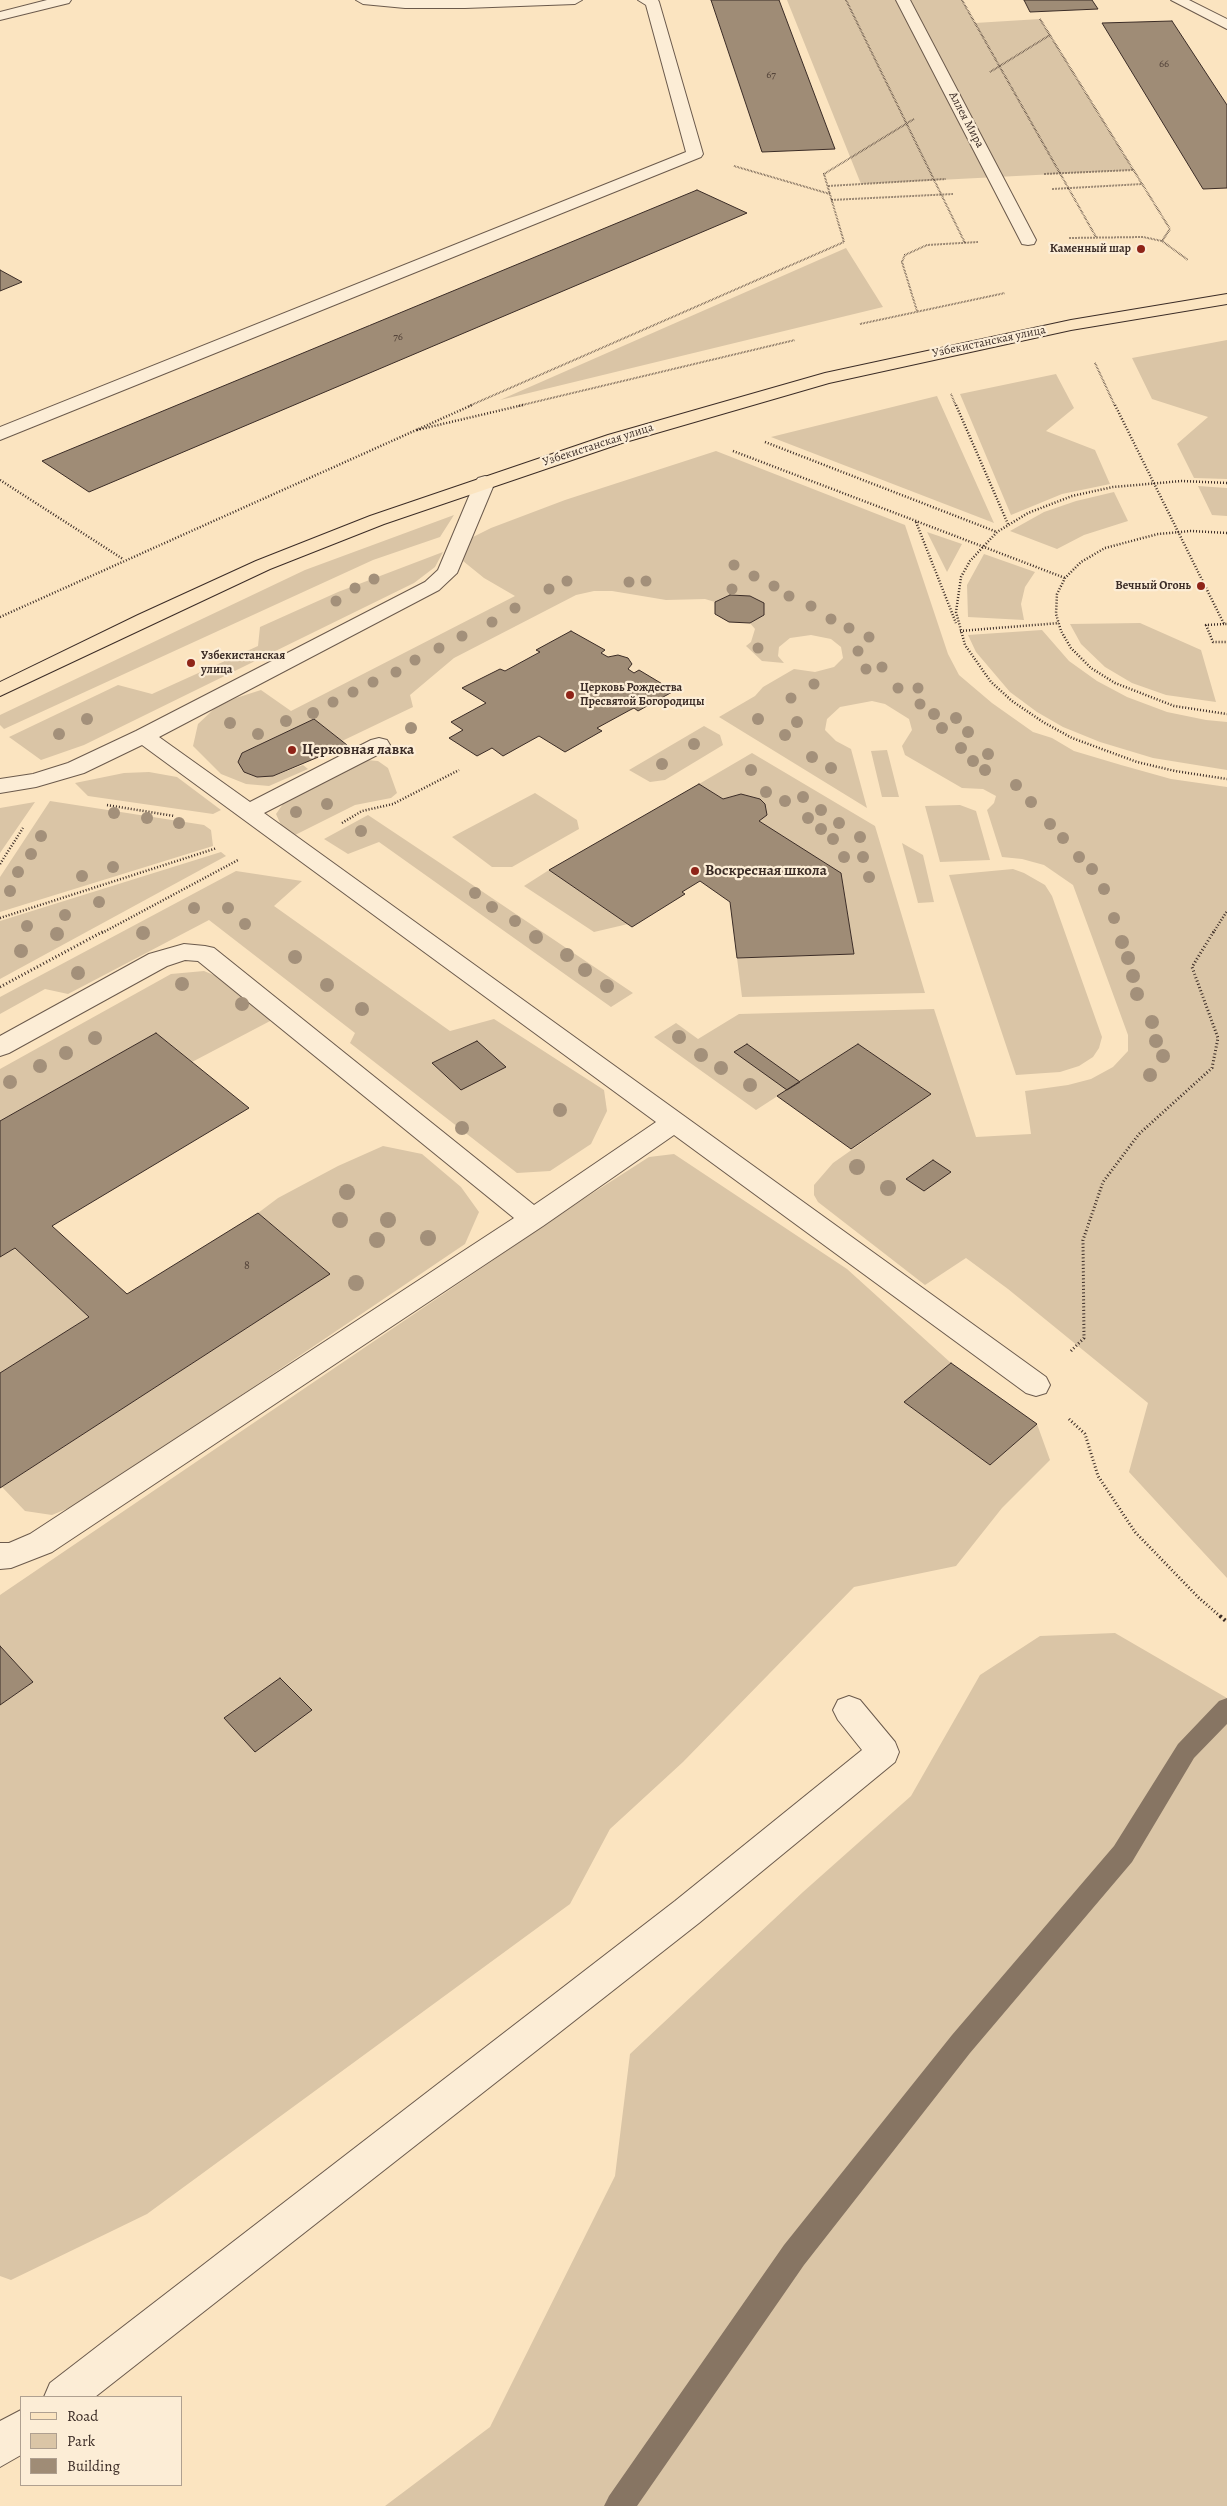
<!DOCTYPE html>
<meta charset="utf-8">
<style>
body{margin:0}
#map{position:relative;width:1227px;height:2506px;overflow:hidden;background:#fbe4c0;font-family:Alegreya,serif}
canvas{display:block}
.legend{position:absolute;left:20px;top:2396px;width:162px;height:90px;box-sizing:border-box;background:#fcedd6;border:1px solid #afa090;margin:0;padding:6px 9px;list-style:none;font-size:15px;color:#3b2c26}
.legend li{display:flex;align-items:center;gap:10px;height:25px}
.legend b{width:25px;border:1px solid #afa090}
</style>
<div id="map">
<canvas width="1227" height="2506"></canvas>
<ul class="legend">
<li><b style="height:6px;background:#fbe4c0"></b>Road</li>
<li><b style="height:14px;background:#dac5a6"></b>Park</li>
<li><b style="height:14px;background:#9f8c76"></b>Building</li>
</ul>
</div>
<script>
const c = document.querySelector('canvas').getContext('2d');
c.lineJoin = 'round';
function paint(path, color) {
  c.fillStyle = color;
  c.fill(path, 'evenodd');
}
function poly(rows) {
  const path = new Path2D();
  for (const r of rows) {
    path.moveTo(r[0], r[1]);
    for (let i = 2; i < r.length; i += 2) path.lineTo(r[i], r[i + 1]);
  }
  return path;
}
function strokePath(path, color, width, dash) {
  c.strokeStyle = color;
  c.lineWidth = width;
  c.lineCap = dash ? 'butt' : 'round';
  c.setLineDash(dash || []);
  c.stroke(path);
}
function label(font, color, halo, rows, align = 'center') {
  c.font = font + ' Alegreya,serif';
  c.lineWidth = 4.5;
  c.setLineDash([]);
  c.textBaseline = 'middle';
  c.strokeStyle = halo;
  c.fillStyle = color;
  for (const [text, x, y, turn = 0] of rows) {
    c.save();
    c.translate(x, y);
    c.rotate((+turn || 0) * Math.PI / 180);
    c.textAlign = isNaN(turn) ? turn : align;
    if (halo) c.strokeText(text, 0, 0);
    c.fillText(text, 0, 0);
    c.restore();
  }
}
paint(poly([
 [787,0,962,0,975,23,1040,19,1133,170,861,184],
 [846,248,883,307,500,400],
 [1227,340,1227,479,1194,478,1177,444,1208,417,1152,399,1132,358],
 [1056,374,1074,408,1046,431,1095,450,1110,484,1062,494,1011,515,960,394],
 [937,396,994,523,771,437],
 [716,451,905,525,948,654,959,675,992,703,1033,732,1052,738,1074,751,1121,765,1171,779,1227,787,1227,1578,1129,1472,1148,1403,1008,1289,966,1258,925,1285,818,1202,814,1195,814,1185,833,1163,931,1094,858,1044,756,1110,654,1037,676,1023,698,1039,739,1014,934,1009,976,1137,1031,1134,1025,1091,1068,1085,1091,1079,1113,1067,1128,1051,1128,1035,1073,885,1044,865,1022,859,1002,857,987,810,994,803,996,796,983,789,962,788,905,755,902,746,912,730,909,719,885,704,872,701,840,707,827,719,825,730,836,741,851,749,867,808,719,717,755,696,763,687,794,669,815,672,834,667,843,658,841,647,831,639,811,635,790,638,779,647,778,656,784,663,762,661,746,646,751,642,755,629,750,623,764,615,764,603,750,596,730,595,715,602,705,599,666,600,612,591,594,591,576,595,454,658,410,695,413,707,342,741,314,719,242,753,257,777,273,776,303,765,308,769,269,786,246,784,221,774,193,746,198,724,215,708,236,698,261,690,291,711,515,596,484,578,463,561,467,540,491,528,565,500],
 [1198,486,1227,488,1227,516,1212,515],
 [1114,492,1128,521,1084,535,1057,549,1010,531,1044,512,1076,501],
 [454,515,440,537,373,560,4,729,0,725,0,715,305,570],
 [927,532,962,544,947,572],
 [443,552,435,567,414,583,84,745,41,760,9,737,118,685,152,694,258,646,260,627,338,592],
 [984,554,1035,572,1025,587,1021,604,1024,620,968,617,967,585],
 [1140,623,1201,650,1216,702,1166,695,1132,683,1105,667,1081,644,1070,624],
 [1042,630,1069,661,1097,681,1127,697,1167,712,1206,720,1227,722,1227,770,1153,758,1100,742,1063,727,1037,712,1010,692,976,652,968,635],
 [704,726,720,735,723,745,665,780,650,782,629,770],
 [887,750,899,797,882,797,871,751],
 [752,753,875,826,925,993,742,997,737,958,854,954,841,873,759,821,767,814,765,804,760,799,741,794,723,799,699,784],
 [367,760,378,761,388,768,397,793,391,798,355,805,295,835,281,825,276,814,285,801],
 [149,772,177,777,221,810,213,814,88,796,75,783,124,773],
 [535,793,577,820,579,829,512,867,492,867,452,837],
 [50,801,204,825,211,830,213,846,0,912,0,877],
 [35,802,0,853,0,808],
 [960,805,976,811,990,860,940,862,925,806],
 [368,815,440,863,633,993,611,1007,379,842,348,854,324,839],
 [902,843,923,855,934,902,918,903],
 [221,852,226,856,0,979,0,921],
 [1013,869,1024,873,1045,885,1052,896,1102,1037,1099,1048,1093,1057,1079,1066,1060,1072,1016,1075,949,875],
 [549,870,628,924,594,932,524,886],
 [236,871,302,881,274,906,450,1031,494,1019,604,1090,607,1111,591,1144,550,1171,517,1173,350,1043,355,1033,209,920,68,994,45,989,0,1014,0,997],
 [204,971,226,980,272,1020,192,1062,156,1033,0,1121,0,1069,171,974],
 [383,1146,422,1154,461,1187,479,1212,465,1244,83,1502,52,1515,25,1511,2,1487,330,1274,258,1213,278,1198,338,1166],
 [674,1154,847,1269,951,1363,904,1402,990,1465,1037,1424,1050,1460,1002,1508,956,1566,854,1587,683,1762,610,1829,570,1904,147,2214,11,2280,0,2276,0,1705,33,1682,0,1646,0,1595,585,1198,649,1157],
 [15,1248,89,1317,0,1373,0,1257],
 [1115,1633,1227,1698,1227,2506,385,2506,490,2427,615,2176,630,2054,803,1892,911,1796,980,1675,1040,1636]
]), '#dac5a6');
paint(poly([
 [1227,1698,1227,1724,1194,1758,1132,1862,970,2053,804,2265,637,2506,604,2506,609,2496,784,2245,952,2035,1114,1846,1178,1744,1219,1701,1227,1698]
]), '#877563');
const building = poly([
 [711,0,779,0,835,149,762,152,711,0],
 [1024,0,1092,0,1098,9,1030,12,1024,0],
 [1172,21,1227,105,1227,188,1203,189,1102,23,1172,21],
 [697,190,747,213,89,492,42,461,697,190],
 [0,270,22,282,0,291,0,270],
 [730,595,750,596,764,603,764,615,750,623,729,622,715,614,715,602,730,595],
 [571,631,605,650,601,653,608,657,618,655,628,658,632,664,628,669,634,673,639,670,674,691,638,711,634,708,630,710,597,728,602,731,600,732,565,752,539,736,503,756,492,748,477,756,449,738,463,730,451,722,486,703,462,688,500,669,505,671,540,652,536,650,571,631],
 [314,719,347,745,273,776,257,777,244,772,238,762,242,753,314,719],
 [699,784,723,799,741,794,760,799,765,804,767,815,759,821,841,873,854,954,737,958,730,902,700,881,682,892,685,894,632,927,549,870,699,784],
 [156,1033,249,1108,52,1226,127,1294,258,1213,330,1274,0,1488,0,1373,89,1317,15,1248,0,1257,0,1121,156,1033],
 [477,1041,506,1067,461,1090,432,1063,477,1041],
 [747,1044,800,1082,787,1090,734,1052,747,1044],
 [858,1044,931,1094,851,1149,777,1096,858,1044],
 [933,1160,951,1172,924,1191,906,1179,933,1160],
 [951,1363,1037,1424,990,1465,904,1402,951,1363],
 [0,1646,33,1682,0,1705,0,1646],
 [280,1678,312,1710,255,1752,224,1718,280,1678]
]);
paint(building, '#9f8c76');
strokePath(building, '#3b2c26', 1);
const minor = poly([
 [47,0,71,0,69,3,0,20,0,12,47,0],
 [356,0,582,0,575,4,465,8,405,8,363,4,356,0],
 [638,0,658,0,659,2,703,154,701,157,0,440,0,427,686,152,646,5,638,0],
 [896,0,910,0,1036,240,1034,244,1028,245,1022,244,1020,240,896,0],
 [1171,0,1189,0,1227,19,1227,29,1171,0],
 [485,476,492,478,495,482,457,573,439,590,159,737,250,802,371,740,379,738,387,740,390,745,387,750,264,813,1046,1377,1050,1385,1046,1393,1036,1396,1026,1393,674,1135,543,1226,52,1552,11,1568,0,1569,0,1543,9,1543,30,1534,514,1218,198,961,185,960,167,966,9,1053,0,1056,0,1036,149,954,184,944,205,946,214,948,534,1205,656,1122,142,745,84,773,36,787,0,793,0,779,33,774,68,763,136,731,425,582,438,570,475,482,478,478,485,476],
 [849,1696,860,1700,895,1742,899,1752,895,1762,699,1923,95,2397,44,2397,50,2383,675,1901,862,1750,838,1720,833,1710,838,1700,849,1696],
 [21,2410,21,2455,0,2467,0,2421,21,2410]
]);
const major = poly([
 [1227,294,1227,304,1071,330,829,383,622,443,384,524,270,569,0,696,0,682,138,615,256,561,370,516,608,435,825,373,1071,320,1227,294]
]);
strokePath(minor, '#6b5a4c', 2);
strokePath(major, '#3b2c26', 2);
strokePath(poly([
 [846,0,965,243],
 [962,0,1096,237],
 [1040,19,1170,229,1162,241],
 [990,72,1050,35],
 [734,166,830,194],
 [1044,174,1133,170],
 [828,186,946,179],
 [1052,189,1142,184],
 [831,200,953,194],
 [1069,238,1143,237,1162,241,1188,260],
 [917,311,902,262,905,255,927,245,978,242],
 [860,324,1005,293],
 [1095,363,1115,406],
 [951,394,956,406],
 [469,406,844,242,824,174,914,119],
 [518,406,795,340]
]), '#3b2c26', 2, [0.5, 1]);
strokePath(poly([
 [956,405,1008,524],
 [1115,405,1224,624,1227,624],
 [417,430,523,405],
 [765,442,997,532],
 [733,451,1065,578],
 [0,480,123,559],
 [1227,483,1182,481,1113,487,1072,496,1028,513,997,532,970,561,961,577,956,612,965,645,991,682,1012,701,1043,722,1072,738,1137,762,1175,771,1227,779],
 [916,522,956,623],
 [1227,533,1191,531,1158,534,1105,548,1081,562,1065,578,1057,594,1056,614,1061,631,1071,648,1091,668,1115,683,1174,706,1227,714],
 [0,617,472,405],
 [1224,624,1206,625,1213,642,1227,642],
 [960,631,1059,623],
 [107,805,174,816],
 [342,823,362,811,393,804,459,770],
 [0,864,23,828],
 [0,918,217,848],
 [102,933,238,860],
 [1213,933,1227,911]
]), '#3b2c26', 2.5, [1, 2]);
strokePath(poly([
 [0,987,104,931],
 [1071,1351,1084,1338,1083,1240,1103,1182,1139,1134,1212,1068,1218,1038,1192,967,1214,931],
 [1069,1419,1085,1434,1098,1476,1135,1532,1199,1598,1221,1617]
]), '#3b2c26', 3, [1, 2.5]);
strokePath(poly([
 [1220,1616,1227,1622]
]), '#3b2c26', 4, [2, 3]);
paint(minor, '#fcedd6');
paint(major, '#fbe4c0');
c.fillStyle = '#a3907a';
for (const [x, y, r] of [
 [734,565,5.5],
 [754,576,5.5],
 [374,579,5.5],
 [567,581,5.5],
 [646,581,5.5],
 [629,582,5.5],
 [774,586,5.5],
 [355,588,5.5],
 [549,589,5.5],
 [732,589,5.5],
 [789,596,5.5],
 [336,601,5.5],
 [811,606,5.5],
 [515,608,5.5],
 [831,619,5.5],
 [492,622,5.5],
 [849,628,5.5],
 [462,636,5.5],
 [869,637,5.5],
 [439,648,5.5],
 [758,648,5.5],
 [858,651,5.5],
 [415,660,5.5],
 [882,667,5.5],
 [866,669,5.5],
 [396,672,5.5],
 [373,682,5.5],
 [814,684,5.5],
 [898,688,5.5],
 [918,688,5.5],
 [353,692,5.5],
 [791,698,5.5],
 [333,702,5.5],
 [920,704,5.5],
 [313,713,6],
 [934,714,6],
 [956,718,6],
 [87,719,6],
 [758,719,6],
 [286,721,6],
 [797,722,6],
 [230,723,6],
 [411,728,6],
 [942,728,6],
 [968,732,6],
 [59,734,6],
 [258,734,6],
 [785,735,6],
 [694,744,6],
 [961,748,6],
 [988,754,6],
 [812,757,6],
 [973,761,6],
 [662,764,6],
 [831,768,6],
 [751,770,6],
 [985,770,6],
 [1016,785,6],
 [766,792,6],
 [803,797,6],
 [785,801,6],
 [1031,802,6],
 [327,804,6],
 [821,810,6],
 [296,812,6],
 [114,813,6],
 [147,818,6],
 [808,818,6],
 [179,823,6],
 [839,823,6],
 [1050,824,6],
 [821,829,6],
 [361,831,6],
 [41,836,6],
 [860,837,6],
 [1063,838,6],
 [833,839,6],
 [31,854,6],
 [844,857,6],
 [863,857,6],
 [1079,857,6],
 [113,867,6],
 [1092,869,6],
 [18,872,6],
 [82,876,6],
 [869,877,6],
 [1104,889,6],
 [10,891,6],
 [475,893,6],
 [99,902,6],
 [492,907,6],
 [194,908,6],
 [228,908,6],
 [65,915,6],
 [1114,918,6],
 [515,921,6],
 [245,924,6],
 [27,926,6],
 [143,933,7],
 [57,934,7],
 [536,937,7],
 [1122,942,7],
 [21,951,7],
 [567,955,7],
 [295,957,7],
 [1128,958,7],
 [585,970,7],
 [78,973,7],
 [1133,976,7],
 [182,984,7],
 [327,985,7],
 [607,986,7],
 [1137,994,7],
 [242,1004,7],
 [362,1009,7],
 [1152,1022,7],
 [679,1037,7],
 [95,1038,7],
 [1156,1041,7],
 [66,1053,7],
 [701,1055,7],
 [1163,1056,7],
 [40,1066,7],
 [721,1068,7],
 [1150,1075,7],
 [10,1082,7],
 [750,1085,7],
 [560,1110,7],
 [462,1128,7],
 [857,1167,8],
 [888,1188,8],
 [347,1192,8],
 [340,1220,8],
 [388,1220,8],
 [428,1238,8],
 [377,1240,8],
 [356,1283,8]
]) {
  c.beginPath();
  c.arc(x, y, r, 0, 2 * Math.PI);
  c.fill();
}
for (const [x, y, r, color] of [
 [1141,249,5,"#8f2418"],
 [1201,586,5,"#8f2418"],
 [191,663,5,"#8f2418"],
 [570,695,5,"#8f2418"],
 [292,750,5,"#8f2418"],
 [695,871,5,"#8f2418"]
]) {
  const dot = new Path2D();
  dot.arc(x, y, r, 0, 2 * Math.PI);
  c.fillStyle = color;
  c.fill(dot);
  strokePath(dot, '#fcedd6', 2);
}
label('11px', '#54443a', null, [
 ["66",1164,64],
 ["67",771,75],
 ["76",398,337]
]);
label('12px', '#3b2c26', '#fcedd6', [
 ["Аллея Мира",966,120,62],
 ["Узбекистанская улица",989,342,-12],
 ["Узбекистанская улица",598,445,-18]
]);
label('bold 12px', '#3b2c26', '#fcedd6', [
 ["Каменный шар",1131,249],
 ["Вечный Огонь",1191,586],
 ["Узбекистанская",201,656,"left"],
 ["улица",201,670,"left"],
 ["Церковь Рождества",580,688,"left"],
 ["Пресвятой Богородицы",580,702,"left"]
], 'right');
label('12px', '#54443a', null, [
 ["8",247,1266]
]);
label('bold 15px', '#3b2c26', '#fcedd6', [
 ["Церковная лавка",302,750],
 ["Воскресная школа",705,871]
], 'left');
</script>
